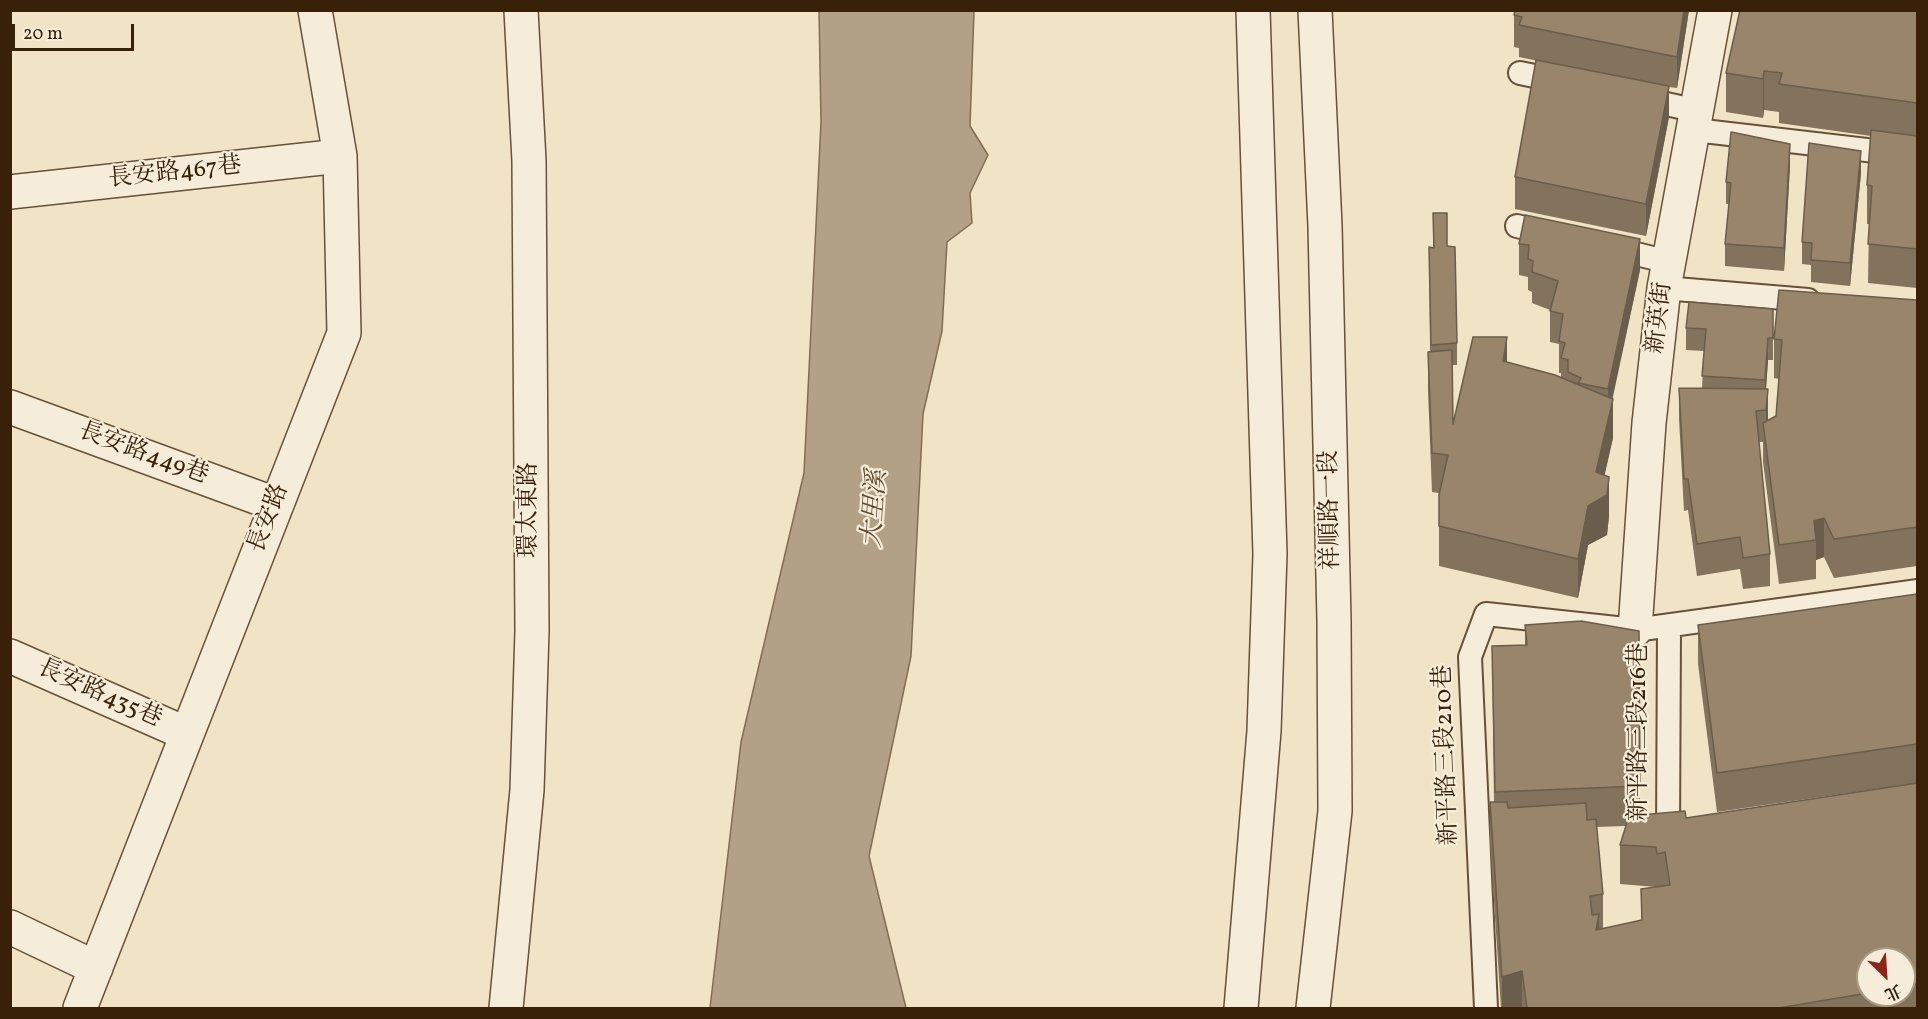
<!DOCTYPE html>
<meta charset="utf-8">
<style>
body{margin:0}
#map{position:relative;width:1928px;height:1019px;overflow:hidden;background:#f0e3c6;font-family:Vollkorn,"Noto Serif TC",serif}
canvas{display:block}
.frame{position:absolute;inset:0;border:12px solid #392009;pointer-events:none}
.north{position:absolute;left:1856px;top:947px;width:60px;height:60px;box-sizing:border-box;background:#f5edda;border:2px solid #aa9b86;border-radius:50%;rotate:155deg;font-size:16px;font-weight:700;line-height:24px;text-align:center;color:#392009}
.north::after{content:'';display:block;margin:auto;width:21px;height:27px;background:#8f2418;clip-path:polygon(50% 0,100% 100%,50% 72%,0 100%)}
.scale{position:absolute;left:12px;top:24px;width:122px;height:27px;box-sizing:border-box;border:3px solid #392009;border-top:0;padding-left:8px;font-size:18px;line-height:21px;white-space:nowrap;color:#392009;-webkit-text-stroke:4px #f5edda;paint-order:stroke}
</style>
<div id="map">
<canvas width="1928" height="1019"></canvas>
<div class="frame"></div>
<div class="north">北</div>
<div class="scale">20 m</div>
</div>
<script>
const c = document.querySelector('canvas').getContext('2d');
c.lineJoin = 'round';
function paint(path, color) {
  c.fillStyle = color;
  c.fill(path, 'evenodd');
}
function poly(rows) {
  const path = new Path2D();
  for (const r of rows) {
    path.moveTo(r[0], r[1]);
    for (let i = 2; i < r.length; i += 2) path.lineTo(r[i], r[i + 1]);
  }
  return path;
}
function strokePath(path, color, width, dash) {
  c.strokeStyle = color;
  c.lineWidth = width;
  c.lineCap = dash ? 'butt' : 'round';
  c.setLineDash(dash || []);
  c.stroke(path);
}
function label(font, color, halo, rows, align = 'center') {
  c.font = font + ' Vollkorn,"Noto Serif TC",serif';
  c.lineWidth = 4.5;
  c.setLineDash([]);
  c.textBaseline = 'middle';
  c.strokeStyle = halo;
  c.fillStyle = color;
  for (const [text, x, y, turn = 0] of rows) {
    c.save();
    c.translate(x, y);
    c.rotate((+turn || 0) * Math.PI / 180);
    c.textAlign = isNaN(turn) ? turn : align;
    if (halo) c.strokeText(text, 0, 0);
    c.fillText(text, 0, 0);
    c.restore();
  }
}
const water = poly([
 [819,11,974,11,970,126,988,155,970,193,972,223,947,242,942,331,923,414,911,656,869,856,906,1008,710,1008,741,742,804,473,821,122,819,11]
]);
paint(water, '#b2a186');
strokePath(water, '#826d54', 1.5);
const service = poly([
 [1520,73,1563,82],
 [1639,98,1698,111],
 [1695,130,1918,156],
 [1517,226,1553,235],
 [1612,248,1669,262],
 [1664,288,1808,300],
 [1669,626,1668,837,1673,836],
 [1486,1008,1470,657,1486,614,1635,630,1918,591]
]);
const minor = poly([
 [10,192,340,156],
 [10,407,275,504],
 [1635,630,1649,423,1664,288,1715,10],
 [10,656,187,734],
 [10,927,96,968],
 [80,1008,344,333,340,156,315,10],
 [506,1008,527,790,532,631,529,161,521,10]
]);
const tertiary = poly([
 [1241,1008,1264,731,1270,554,1253,10],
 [1313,1008,1335,811,1334,620,1325,226,1315,10]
]);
strokePath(service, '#675138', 26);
strokePath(minor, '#675138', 36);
strokePath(tertiary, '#675138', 36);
strokePath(service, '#f5edda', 22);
strokePath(minor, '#f5edda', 33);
strokePath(tertiary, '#f5edda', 33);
paint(poly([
 [1689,10,1677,88,1669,87,1669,117,1646,236,1515,209,1515,177,1548,63,1519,57,1519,48,1514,47,1514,15],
 [1917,10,1917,288,1868,283,1869,224,1867,224,1867,185,1871,136,1779,123,1779,112,1764,110,1763,118,1726,112,1726,73],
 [1790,166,1784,271,1725,266,1725,244,1729,204,1726,204,1726,182],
 [1861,173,1850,286,1811,282,1811,265,1802,264,1802,242],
 [1433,213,1447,246,1457,343,1457,365,1452,365,1453,424,1507,362,1561,378,1561,373,1559,373,1559,344,1550,342,1550,310,1532,303,1532,292,1528,290,1528,277,1519,275,1519,244,1525,215,1640,270,1612,398,1613,438,1604,476,1609,516,1607,535,1588,545,1578,598,1439,566,1439,493,1432,492,1428,391,1428,352,1430,351,1429,247,1433,248],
 [1917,300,1917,566,1834,578,1824,557,1816,560,1816,579,1779,584,1763,462,1763,442,1759,442,1770,554,1770,586,1743,589,1740,569,1697,576,1688,510,1684,511,1679,419,1679,388,1702,388,1704,351,1686,350,1686,328,1773,309,1773,360,1768,360,1766,389,1768,420,1776,416,1779,379,1774,378,1774,339],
 [1917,594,1917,783,1717,812,1698,664,1698,625],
 [1525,625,1639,631,1640,815,1686,818,1917,783,1917,1008,1501,1008,1490,841,1490,802,1494,802,1492,646,1525,645],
 [1626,826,1620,845,1620,884,1656,887,1641,889,1641,920,1603,929,1603,894,1596,827],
 [1868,959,1904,959,1904,995,1868,995]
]), '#83725c');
paint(poly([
 [1684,10,1689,10,1677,88,1677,57],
 [1764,71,1764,110,1763,118,1763,79],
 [1669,86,1669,117,1646,236,1646,204],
 [1790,144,1790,166,1784,271,1784,248],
 [1861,151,1861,173,1850,286,1850,263],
 [1640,239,1640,270,1608,420,1608,389],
 [1507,337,1507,376,1503,361],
 [1768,338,1768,360,1765,402,1765,380],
 [1768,389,1768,420,1766,442,1766,410],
 [1613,399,1613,438,1599,500,1609,477,1609,516,1607,535,1588,545,1578,598,1578,559,1588,506],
 [1824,518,1824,557,1816,560,1816,540,1814,521],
 [1599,914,1599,953,1596,930],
 [1522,971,1522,1008,1502,1008,1502,977]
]), '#6a5d4b');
const building = poly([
 [1515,10,1684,10,1677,57,1519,25,1522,17,1514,15,1515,10],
 [1740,10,1917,10,1917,103,1779,84,1782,73,1764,71,1763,79,1726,73,1740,10],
 [1536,60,1669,86,1646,204,1515,177,1536,60],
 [1871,130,1917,136,1917,249,1868,244,1872,186,1867,185,1871,130],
 [1731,132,1790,144,1784,248,1725,244,1731,183,1726,182,1731,132],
 [1809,143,1861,151,1850,263,1811,260,1812,243,1802,242,1809,143],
 [1433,213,1447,213,1447,246,1455,247,1457,343,1431,345,1429,247,1434,248,1433,213],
 [1525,215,1640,239,1608,389,1578,383,1581,378,1568,372,1568,360,1561,358,1565,343,1559,341,1563,314,1550,311,1558,281,1532,272,1533,261,1528,259,1529,245,1519,244,1525,215],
 [1779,290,1917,300,1917,527,1834,539,1824,518,1814,521,1816,540,1779,545,1763,423,1776,416,1782,340,1774,339,1779,290],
 [1689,302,1773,309,1773,338,1768,338,1765,380,1702,376,1706,329,1686,328,1689,302],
 [1473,337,1507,337,1503,361,1555,375,1613,399,1596,472,1609,477,1607,495,1588,506,1578,559,1439,526,1439,495,1448,455,1432,453,1428,352,1452,350,1453,424,1473,337],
 [1679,388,1768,389,1766,410,1756,411,1770,554,1743,558,1740,537,1697,544,1688,479,1684,479,1679,388],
 [1917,594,1917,744,1717,773,1698,625,1917,594],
 [1581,621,1639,631,1640,786,1495,792,1492,646,1527,645,1525,625,1581,621],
 [1917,783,1917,984,1904,987,1904,959,1868,959,1868,993,1779,1008,1527,1008,1522,971,1502,977,1490,802,1507,802,1508,808,1586,803,1587,820,1596,819,1603,894,1590,896,1592,915,1599,914,1596,930,1642,920,1641,889,1670,885,1665,852,1657,854,1656,847,1620,845,1629,816,1685,811,1686,818,1917,783]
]);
paint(building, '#98856b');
strokePath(building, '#6a5d4b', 1.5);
label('24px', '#392009', '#f5edda', [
 ["長安路467巷",175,174,-6],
 ["新英街",1661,318,-83],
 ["長安路449巷",143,455,20],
 ["環太東路",531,510,-90],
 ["祥順路一段",1332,510,-91],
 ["長安路",270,519,-69],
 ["長安路435巷",99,695,24],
 ["新平路三段216巷",1641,732,-90],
 ["新平路三段210巷",1448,755,-92]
]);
label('italic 26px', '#634d35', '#f5edda', [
 ["大里溪",877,509,-86]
]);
</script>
